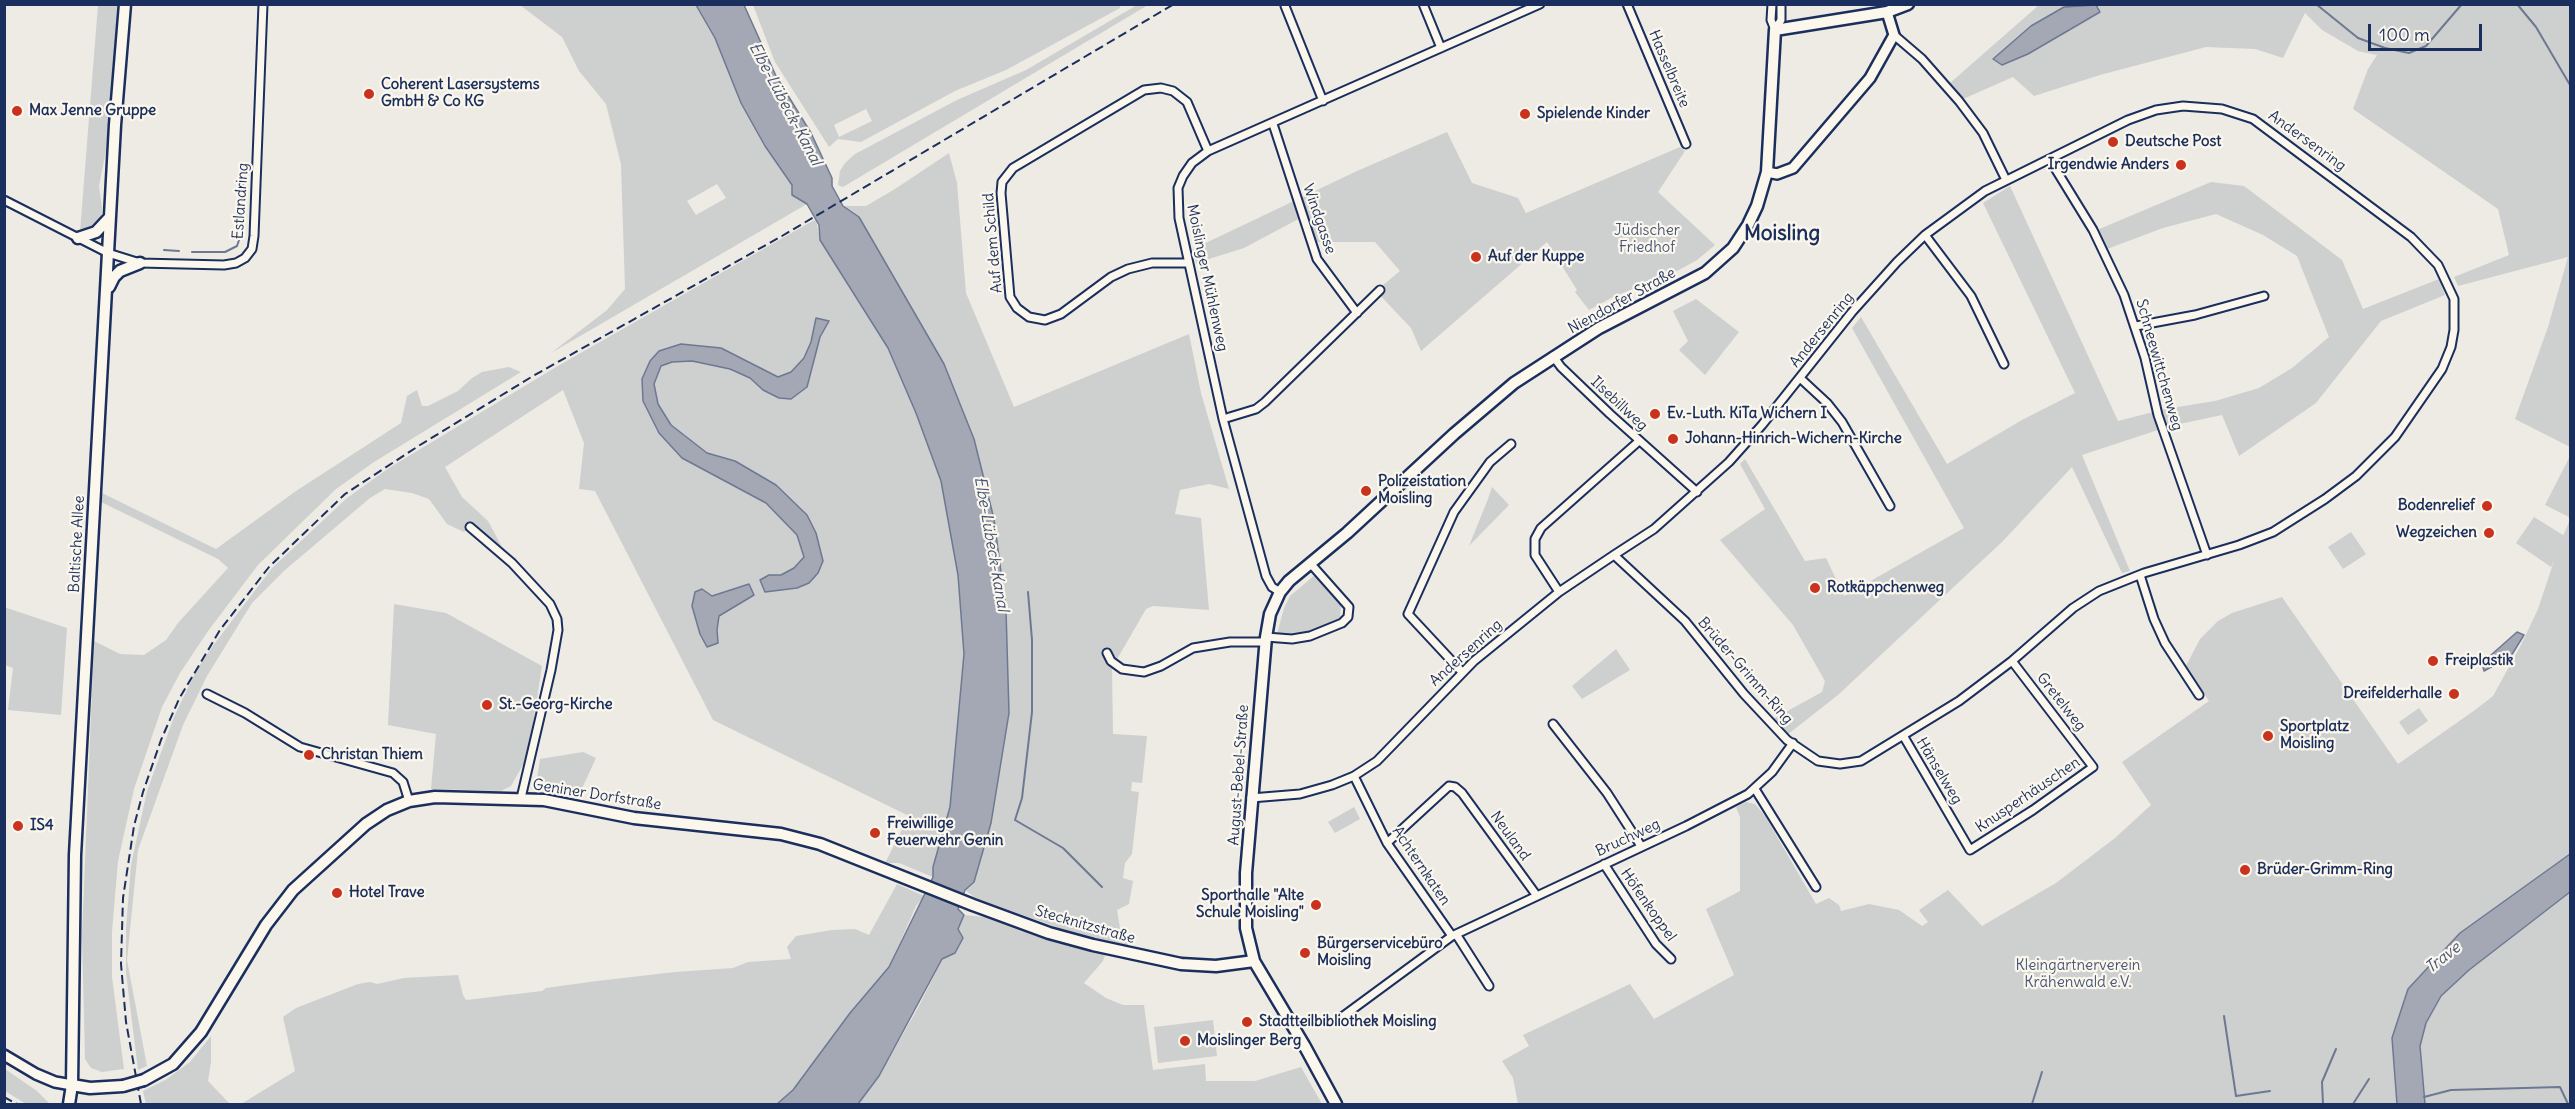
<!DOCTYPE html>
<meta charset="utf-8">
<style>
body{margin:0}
#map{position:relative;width:2575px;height:1109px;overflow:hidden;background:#eeebe4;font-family:Delius,sans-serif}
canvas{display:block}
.frame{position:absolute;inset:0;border:6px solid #1b2f5e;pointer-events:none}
.scale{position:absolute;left:2368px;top:24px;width:114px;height:27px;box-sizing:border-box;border:3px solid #1b2f5e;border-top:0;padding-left:8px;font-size:18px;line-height:21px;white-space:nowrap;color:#1b2f5e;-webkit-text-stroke:4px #fbf7ec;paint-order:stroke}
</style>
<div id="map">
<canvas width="2575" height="1109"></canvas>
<div class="frame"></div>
<div class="scale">100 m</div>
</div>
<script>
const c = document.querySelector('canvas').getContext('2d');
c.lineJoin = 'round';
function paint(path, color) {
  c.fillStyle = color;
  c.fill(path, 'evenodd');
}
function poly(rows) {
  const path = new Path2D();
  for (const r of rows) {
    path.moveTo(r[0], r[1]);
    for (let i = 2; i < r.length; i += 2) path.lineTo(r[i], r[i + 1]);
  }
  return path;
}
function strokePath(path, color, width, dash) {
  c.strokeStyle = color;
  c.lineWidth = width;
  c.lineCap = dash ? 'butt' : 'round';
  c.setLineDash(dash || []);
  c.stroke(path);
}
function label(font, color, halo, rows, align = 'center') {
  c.font = font + ' Delius,sans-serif';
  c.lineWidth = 4.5;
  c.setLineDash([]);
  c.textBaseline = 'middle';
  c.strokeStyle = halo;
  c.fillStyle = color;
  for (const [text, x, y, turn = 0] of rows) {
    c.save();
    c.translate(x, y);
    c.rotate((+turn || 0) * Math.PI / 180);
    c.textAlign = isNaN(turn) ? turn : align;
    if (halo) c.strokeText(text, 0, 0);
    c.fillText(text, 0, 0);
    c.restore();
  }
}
paint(poly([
 [98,5,119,5,106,151,99,186,102,208,101,219,98,225,86,232,80,232],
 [520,5,696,5,715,38,741,103,765,146,792,185,792,195,807,204,551,353,607,310,625,289,621,164,606,104,579,71,562,37],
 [717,184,726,198,696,215,687,201],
 [753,5,1120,5,1120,8,1006,70,955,91,861,142,838,139,829,147,775,62],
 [866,109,872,121,839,137,834,125],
 [1137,5,1148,5,843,187,838,185,840,171,845,163,855,154,957,100,1026,70],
 [2039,5,2570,5,2570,447,2515,419,2548,327,2568,257,2458,286,2454,277,2509,255,2498,209,2353,109,2368,69,2377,55,2358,51,2322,30,2305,13,2283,58,2255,49,2206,47,2100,75,2034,96,2013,77,1963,99,1950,83],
 [1447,132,1472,183,1518,198,1526,213,1680,147,1685,151,1658,192,1715,245,1697,260,1679,270,1613,297,1589,310,1575,292,1577,290,1547,242,1421,351,1411,328,1376,291,1400,271,1375,242,1315,242,1306,215,1244,248,1196,263,1193,249,1357,171],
 [949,153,957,183,966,293,1014,407,1189,334,1201,393,1229,489,1209,484,1180,490,1175,514,1201,518,1209,610,1153,606,1146,609,1112,668,1113,734,1147,736,1142,783,1132,782,1131,791,1139,792,1132,854,1125,863,1123,878,1133,881,1129,904,1117,910,1121,934,1130,947,1068,931,977,899,965,890,974,882,991,823,1009,713,1006,610,994,519,974,439,944,364,843,206,866,206,895,189],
 [2211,182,2244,186,2342,260,2363,309,2439,279,2445,295,2381,321,2316,403,2239,456,2222,415,2170,426,2082,455,2130,571,2122,573,2072,467,2003,541,1838,695,1787,735,1773,719,1822,692,1825,681,1793,625,1720,540,1765,509,1740,464,1745,459,1805,561,1826,558,1844,596,1964,528,1852,328,1861,317,1947,464,2022,420,2075,393,1983,203,2010,186,2118,421,2165,409,2215,401,2259,388,2292,368,2329,337,2297,256,2263,235,2216,214,2163,228,2107,249,2097,230],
 [816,219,820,240,886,345,916,413,941,481,958,575,964,654,950,807,933,867,933,877,899,863,885,863,909,816,713,720,595,491,579,489,584,443,563,390,445,467,462,497,488,521,502,547,472,524,464,532,447,524,429,499,412,493,385,489,370,498,285,570,252,603,207,676,183,725,138,850,127,960,147,1066,138,1070,126,973,126,928,131,865,147,791,174,717,196,671,212,647,272,568,347,498,389,468,556,367],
 [816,318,828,321,820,337,807,387,791,399,763,390,750,378,730,369,692,361,672,362,661,366,654,384,658,404,670,425,707,453,735,461,823,561,773,589,764,591,769,575,781,575,794,568,804,557,797,535,766,503,682,458,659,433,643,401,659,351,721,348,778,377,791,372,804,358,811,342],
 [702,589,712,596,754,595,719,616,717,630,718,642],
 [1696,299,1739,332,1705,375,1679,350,1688,341,1673,311],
 [509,367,521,372,374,462,336,489,258,565,208,631,180,673,162,707,134,789,118,861,112,932,112,977,124,1069,102,1072,91,1068,85,1059,82,935,94,641,120,654,144,655,166,640,178,623,228,568,218,559,99,501,100,492,216,549,296,491,401,423,407,396,417,390,422,406,428,406,458,391,472,378,482,372],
 [2570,456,2570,514,2569,517,2545,505],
 [1492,487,1509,505,1469,546,1488,499],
 [2534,517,2563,535,2562,538,2570,520,2570,854,2533,880,2392,1038,2397,1104,1518,1104,1513,1078,1502,1061,1529,1046,1523,1035,1630,984,1654,1019,1734,975,1706,909,1740,891,1740,817,1736,807,1746,802,1755,804,1765,816,1816,904,1829,898,1839,905,1841,911,1869,904,1899,910,1922,926,1928,922,1919,910,1948,890,1982,926,2056,883,2115,838,2151,805,2122,762,2209,701,2186,666,2200,639,2218,621,2232,613,2282,597,2398,764,2475,710,2493,696,2521,645,2538,609,2554,561,2551,567,2516,543],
 [2351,532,2366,554,2343,569,2328,547],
 [1316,574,1337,596,1341,605,1340,617,1333,624,1309,634,1291,636,1277,634,1284,608,1290,596],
 [394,604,446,613,542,666,528,756,511,786,501,791,431,789,436,734,388,725],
 [4,607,67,628,61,715,8,710,13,668,5,665],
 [1616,649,1630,670,1582,699,1572,686],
 [2419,708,2428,721,2408,735,2399,722],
 [583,752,596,758,579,795,545,788,545,780,537,779,540,759],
 [1354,807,1360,819,1335,833,1328,822],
 [897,884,924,896,916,906,889,967,850,1013,793,1090,777,1104,241,1104,295,1071,283,1017,296,1008,358,984,370,982,377,984,404,978,458,975,463,995,466,1000,542,991,546,988,597,981,675,972,733,968,748,962,791,959,787,947,796,936,832,930,855,929,869,935],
 [2570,892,2570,1104,2425,1104,2420,1046,2426,1023,2441,996,2469,970],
 [964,915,985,917,1105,955,1103,961,1084,983,1106,998,1123,1005,1144,1005,1153,1070,1205,1064,1206,1081,1255,1081,1301,1067,1322,1104,858,1104,879,1076,919,1006],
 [1213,1020,1217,1056,1158,1063,1154,1027],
 [211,1036,211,1062,208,1081,230,1104,146,1104,143,1091,167,1079,190,1062],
 [5,1069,37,1091,50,1104,26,1104,5,1091]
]), '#cecfcf');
const water = poly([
 [696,5,744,5,776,76,811,133,832,178,832,186,843,206,859,217,944,364,974,439,994,519,1006,610,1009,713,991,823,974,882,965,890,958,909,964,915,958,929,963,938,955,953,942,959,879,1076,858,1104,777,1104,793,1090,850,1013,889,967,933,877,933,867,950,807,964,654,958,575,941,481,916,413,888,348,820,240,819,225,807,204,792,195,792,185,765,146,741,103,715,38,696,5],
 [2096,5,2100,12,2028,54,2002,65,1993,59,2031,26,2064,7,2096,5],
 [816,318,829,321,820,337,807,387,791,399,779,398,763,390,750,378,730,369,692,361,672,362,661,366,654,384,658,404,671,425,707,453,735,461,776,485,807,515,816,533,823,561,818,573,809,583,797,588,765,592,760,580,769,575,781,575,794,568,804,557,797,535,766,503,682,458,659,433,643,401,642,379,650,361,659,351,681,344,721,348,778,377,791,372,804,358,811,342,816,318],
 [749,584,754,595,719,616,717,630,718,643,707,647,700,634,692,606,695,592,702,589,712,596,749,584],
 [2517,632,2524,635,2511,656,2484,671,2482,663,2517,632],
 [2570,854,2570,892,2469,970,2441,996,2426,1023,2420,1046,2425,1104,2397,1104,2392,1038,2408,989,2460,933,2570,854]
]);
paint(water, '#a3a8b4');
strokePath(water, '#6d7892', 1.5);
strokePath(poly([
 [2316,4,2358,38,2385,48,2409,53,2426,46,2462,4],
 [2517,4,2536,27,2570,85],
 [241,224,244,165],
 [164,250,179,251],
 [192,252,225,252,237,246,240,237],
 [1028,592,1032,640,1032,712,1022,798,1015,820,1063,848,1102,887],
 [2224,1016,2236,1096,2270,1091],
 [2424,1097,2451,1090,2560,1087,2568,1104],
 [2032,1104,2042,1072],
 [2323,1104,2322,1082,2336,1049],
 [2353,1104,2369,1079]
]), '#6d7892', 2);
const minor = poly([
 [1423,4,1441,48],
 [1627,4,1686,144],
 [1772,4,1771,20,1775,30],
 [1285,6,1323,101],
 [1775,30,1781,20,1781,4],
 [1894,35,1922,59,1959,101,1983,133,2006,180],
 [1273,124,1317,259,1357,313],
 [2050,160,2093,230,2124,295,2145,358,2158,415,2207,555],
 [4,200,108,253,140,263,224,265,236,263,245,258,252,249,254,236,263,4],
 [1925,235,1971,296,2004,364],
 [1188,263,1152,263,1128,269,1111,277,1061,314,1045,320,1029,317,1017,308,1010,297,1001,193,1002,182,1013,168,1144,90,1161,88,1173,91,1187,102,1208,151],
 [2136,326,2195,315,2264,296],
 [1553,356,1561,367,1610,414,1697,492],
 [1800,378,1827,403,1842,422,1890,506],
 [1223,419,1256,409,1265,402,1380,290],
 [470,527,512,563,550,604,557,619,558,630,551,670,521,798],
 [2140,575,2154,619,2165,643,2199,695],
 [1280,592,1272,587,1266,576,1223,419,1179,218,1178,188,1183,176,1192,163,1208,151,1540,4],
 [1559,592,1535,555,1535,539,1541,528,1639,441],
 [1266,637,1292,639,1310,636,1342,623,1348,617,1349,607,1310,563],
 [1107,653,1111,661,1122,669,1144,672,1161,666,1193,648,1230,642,1265,642],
 [1462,672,1408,614,1454,512,1490,462,1511,444],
 [207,694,245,713,300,747,393,773,403,782,409,801],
 [1553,724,1607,793,1641,846],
 [1904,737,1970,850,2033,810,2093,767,2012,661],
 [1354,776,1387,843,1452,936],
 [1755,789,1816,887],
 [1251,798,1300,794,1332,785,1354,776,1377,761,1474,661,1559,592,1614,555,1654,529,1729,462,1762,425,1852,312,1897,262,1925,235,1985,191,2128,120,2156,110,2183,106,2222,109,2253,119,2411,237,2438,265,2454,299,2454,330,2451,347,2442,369,2395,437,2356,476,2325,499,2273,532,2239,545,2144,573,2099,591,2073,608,2012,661,1959,701,1861,761,1840,764,1818,761,1787,740,1744,694,1685,621,1614,555],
 [1387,843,1449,786,1455,787,1462,793,1537,896],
 [1604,864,1656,944,1671,959],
 [1456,934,1489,986],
 [1342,1017,1452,936,1686,826,1748,794,1772,772,1793,743]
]);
const tertiary = poly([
 [1767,172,1777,174,1793,168,1870,78,1894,35,1887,12],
 [4,1055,36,1074,55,1082,72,1085]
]);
const secondary = poly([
 [78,238,96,232,110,217],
 [109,287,114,277,120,271,140,263],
 [144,1080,173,1064,201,1032,266,925,293,890,366,824,387,810,409,801,435,797,544,800,634,818,781,834,820,844,973,905,1049,933,1093,945,1181,964,1216,966,1254,961],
 [72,1085,90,1088,123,1086],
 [69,1104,72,1085,75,855,115,125,125,4],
 [1336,1104,1304,1045,1254,961,1246,928,1246,873,1266,637,1270,614,1280,592,1289,581,1347,533,1454,434,1514,383,1599,328,1705,273,1733,248,1748,225,1757,206,1767,172,1775,30,1887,12,1908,4]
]);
strokePath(minor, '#1b2f5e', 11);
strokePath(tertiary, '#1b2f5e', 14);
strokePath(secondary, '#1b2f5e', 15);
strokePath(minor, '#fbf7ec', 7);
strokePath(tertiary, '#fbf7ec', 9);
strokePath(secondary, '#fbf7ec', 10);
strokePath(poly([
 [4,1097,17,1104],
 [141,1104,126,1022,121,964,123,898,134,826,143,792,161,740,179,699,220,630,269,567,345,494,420,445,533,376,782,236,1174,4]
]), '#1b2f5e', 2, [9, 4.5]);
const secondaryBridge = poly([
 [123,1086,144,1080]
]);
strokePath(secondaryBridge, '#1b2f5e', 15, []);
strokePath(secondaryBridge, '#fbf7ec', 10);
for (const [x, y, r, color] of [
 [369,94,6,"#c8321e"],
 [17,111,6,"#c8321e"],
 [1525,114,6,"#c8321e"],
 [2113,142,6,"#c8321e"],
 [2181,165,6,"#c8321e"],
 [1476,257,6,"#c8321e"],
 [1655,414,6,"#c8321e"],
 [1673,439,6,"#c8321e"],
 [1366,491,6,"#c8321e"],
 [2487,506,6,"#c8321e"],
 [2489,533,6,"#c8321e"],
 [1815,588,6,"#c8321e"],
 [2433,661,6,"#c8321e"],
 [2454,694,6,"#c8321e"],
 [487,705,6,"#c8321e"],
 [2268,736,6,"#c8321e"],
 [309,755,6,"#c8321e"],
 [18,826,6,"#c8321e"],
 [875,833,6,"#c8321e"],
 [2245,870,6,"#c8321e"],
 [337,893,6,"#c8321e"],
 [1316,905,6,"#c8321e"],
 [1305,953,6,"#c8321e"],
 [1247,1022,6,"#c8321e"],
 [1185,1041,6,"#c8321e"]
]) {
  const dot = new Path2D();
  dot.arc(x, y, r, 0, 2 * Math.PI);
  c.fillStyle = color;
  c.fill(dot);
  strokePath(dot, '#fbf7ec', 2);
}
label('15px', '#1b2f5e', '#fbf7ec', [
 ["Hasselbreite",1669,69,67],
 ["Andersenring",2307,141,36],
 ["Estlandring",241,201,-86],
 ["Windgasse",1319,219,71],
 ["Auf dem Schild",993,243,-95],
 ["Moislinger Mühlenweg",1207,278,78],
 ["Niendorfer Straße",1622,301,-29],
 ["Andersenring",1822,330,-51],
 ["Schneewittchenweg",2159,365,74],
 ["Ilsebillweg",1619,404,43],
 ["Baltische Allee",77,544,-87],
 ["Andersenring",1466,653,-42],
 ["Brüder-Grimm-Ring",1745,671,49],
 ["Gretelweg",2061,702,52],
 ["Hänselweg",1939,771,59],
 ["August-Bebel-Straße",1239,775,-86],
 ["Geniner Dorfstraße",597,795,9],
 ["Knusperhäuschen",2028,795,-34],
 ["Neuland",1510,836,54],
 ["Bruchweg",1628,838,-25],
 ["Achternkaten",1421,866,56],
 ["Höfenkoppel",1648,905,55],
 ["Stecknitzstraße",1085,925,16]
]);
label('bold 15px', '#1b2f5e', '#fbf7ec', [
 ["Coherent Lasersystems",381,85],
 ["GmbH & Co KG",381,102],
 ["Max Jenne Gruppe",29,111],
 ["Spielende Kinder",1537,114],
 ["Deutsche Post",2125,142],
 ["Irgendwie Anders",2169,165,"right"],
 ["Auf der Kuppe",1488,257],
 ["Ev.-Luth. KiTa Wichern I",1667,414],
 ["Johann-Hinrich-Wichern-Kirche",1685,439],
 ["Polizeistation",1378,482],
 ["Moisling",1378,499],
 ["Bodenrelief",2475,506,"right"],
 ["Wegzeichen",2477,533,"right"],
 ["Rotkäppchenweg",1827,588],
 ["Freiplastik",2445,661],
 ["Dreifelderhalle",2442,694,"right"],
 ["St.-Georg-Kirche",499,705],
 ["Sportplatz",2280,727],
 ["Moisling",2280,744],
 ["Christan Thiem",321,755],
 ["Freiwillige",887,824],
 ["Feuerwehr Genin",887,841],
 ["IS4",30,826],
 ["Brüder-Grimm-Ring",2257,870],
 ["Hotel Trave",349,893],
 ["Sporthalle \"Alte",1304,896,"right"],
 ["Schule Moisling\"",1304,913,"right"],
 ["Bürgerservicebüro",1317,944],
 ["Moisling",1317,961],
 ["Stadtteilbibliothek Moisling",1259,1022],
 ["Moislinger Berg",1197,1041]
], 'left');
label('15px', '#48577a', '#fbf7ec', [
 ["Jüdischer",1647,231],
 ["Friedhof",1647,248],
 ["Kleingärtnerverein",2078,966],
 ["Krähenwald e.V.",2078,983]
]);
label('italic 16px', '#445378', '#fbf7ec', [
 ["Elbe-Lübeck-Kanal",785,104,62],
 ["Elbe-Lübeck-Kanal",991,544,80],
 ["Trave",2443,958,-38]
]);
label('bold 21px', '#1b2f5e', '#fbf7ec', [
 ["Moisling",1782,234]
]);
</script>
